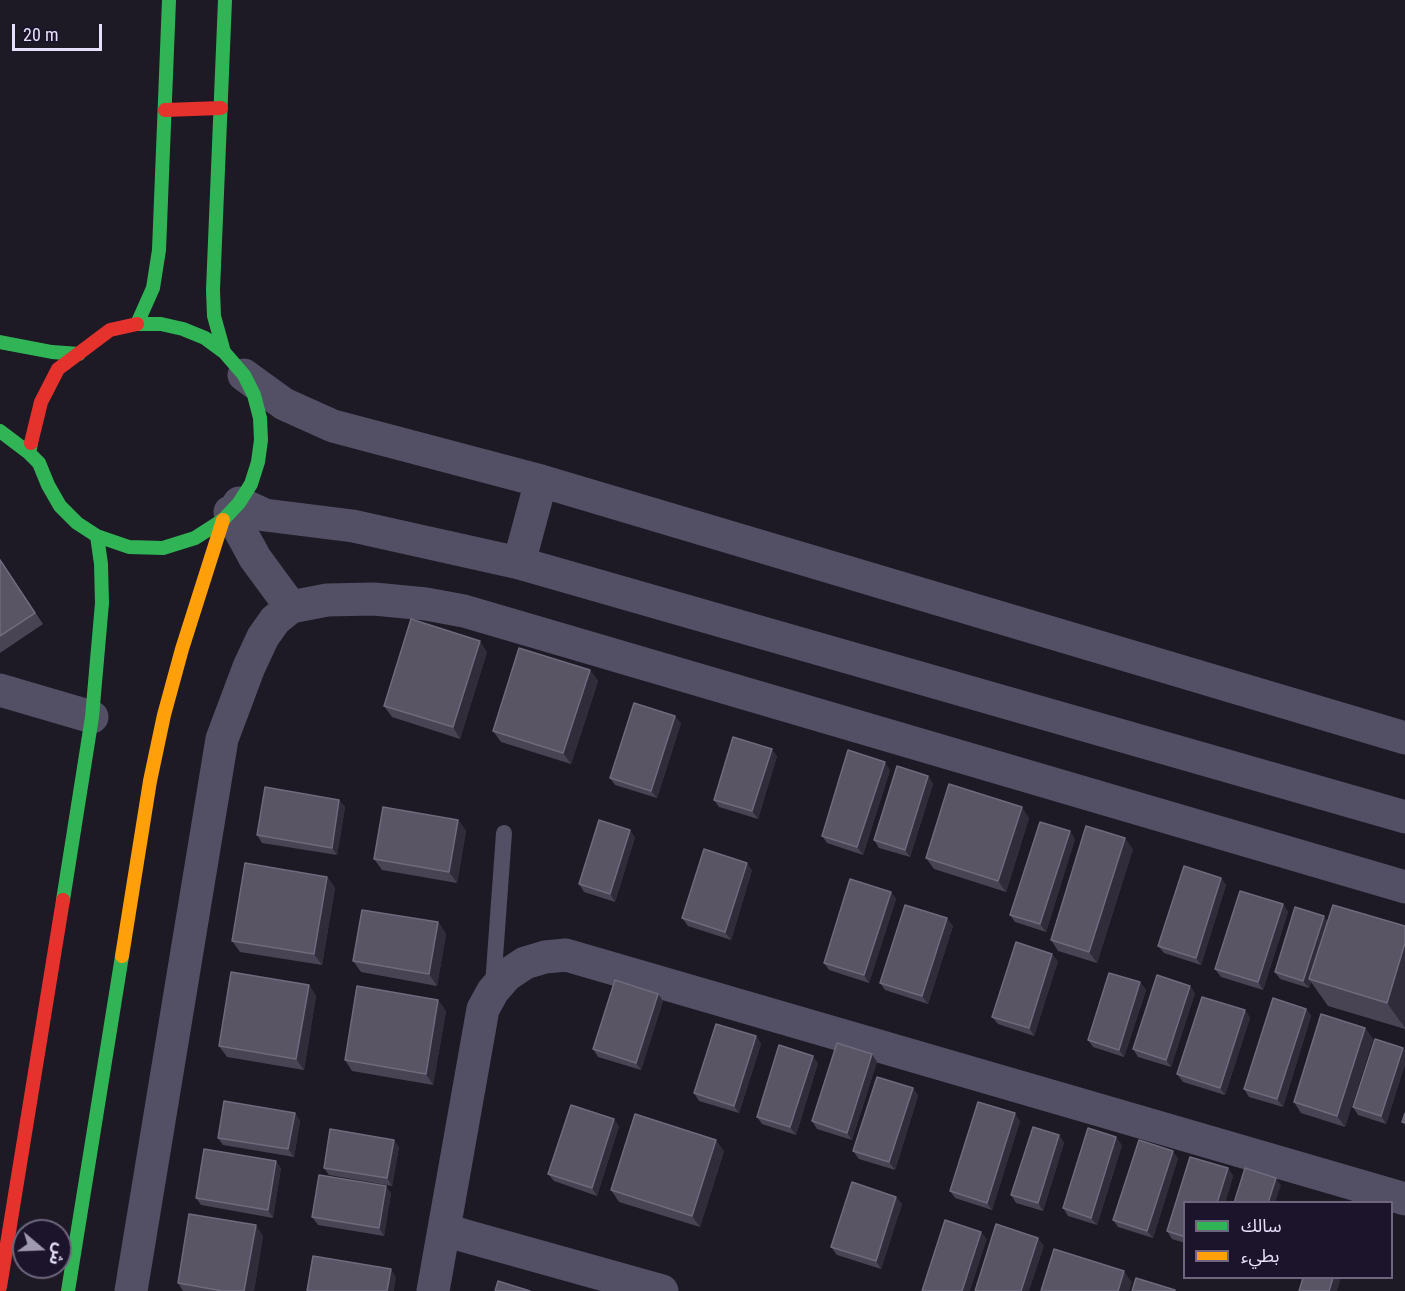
<!DOCTYPE html>
<meta charset="utf-8">
<style>
body{margin:0}
#map{position:relative;width:1405px;height:1291px;overflow:hidden;background:#1d1925;font-family:"Roboto Condensed","Noto Sans Arabic",sans-serif}
canvas{display:block}
.legend{position:absolute;left:1183px;top:1201px;width:210px;height:78px;box-sizing:border-box;background:#1b142a;border:2px solid #6d667e;margin:0;padding:8px 10px;list-style:none;font-size:18px;color:#e7e0fc}
.legend li{display:flex;align-items:center;gap:12px;height:30px}
.legend b{width:30px;border:2px solid #6d667e}
.north{position:absolute;left:12px;top:1219px;width:60px;height:60px;box-sizing:border-box;background:#1b142a;border:2px solid #6d667e;border-radius:50%;rotate:109deg;font-size:16px;font-weight:700;line-height:24px;text-align:center;color:#e7e0fc}
.north::after{content:'';display:block;margin:auto;width:21px;height:27px;background:#a09ab1;clip-path:polygon(50% 0,100% 100%,50% 72%,0 100%)}
.scale{position:absolute;left:12px;top:24px;width:90px;height:27px;box-sizing:border-box;border:3px solid #e7e0fc;border-top:0;padding-left:8px;font-size:18px;line-height:21px;white-space:nowrap;color:#e7e0fc;-webkit-text-stroke:4px #1b142a;paint-order:stroke}
</style>
<div id="map">
<canvas width="1405" height="1291"></canvas>
<ul class="legend">
<li><b style="height:8px;background:#30b455"></b>سالك</li>
<li><b style="height:8px;background:#ff9f0a"></b>بطيء</li>
</ul>
<div class="north">ش</div>
<div class="scale">20 m</div>
</div>
<script>
const c = document.querySelector('canvas').getContext('2d');
c.lineJoin = 'round';
function poly(rows) {
  const path = new Path2D();
  for (const r of rows) {
    path.moveTo(r[0], r[1]);
    for (let i = 2; i < r.length; i += 2) path.lineTo(r[i], r[i + 1]);
  }
  return path;
}
function strokePath(path, color, width, dash) {
  c.strokeStyle = color;
  c.lineWidth = width;
  c.lineCap = dash ? 'butt' : 'round';
  c.setLineDash(dash || []);
  c.stroke(path);
}
function paint(path, color) {
  c.fillStyle = color;
  c.fill(path, 'evenodd');
}
strokePath(poly([
 [493,985,504,833]
]), '#534f64', 16);
strokePath(poly([
 [244,375,284,404,333,426,541,481,1405,738],
 [239,503,265,515,353,526,519,563,1405,817],
 [230,512,255,558,291,607],
 [519,563,541,481],
 [0,690,92,717],
 [444,1230,662,1291],
 [131,1291,222,739,249,667,263,637,275,620,291,607,327,600,374,599,426,604,464,611,1405,887],
 [433,1291,483,1009,493,991,507,975,525,963,545,957,566,955,1405,1199]
]), '#534f64', 33);
strokePath(poly([
 [137,324,153,288,159,250,169,0],
 [0,342,52,352,79,354],
 [224,352,214,316,213,290,225,0],
 [0,431,29,453],
 [31,443,29,453,39,463,48,485,60,506,77,523,97,536,129,547,163,548,195,538,223,520,239,503,251,484,258,462,261,440,260,418,254,395,244,375,224,352,205,338,183,329,161,324,137,324],
 [63,900,92,717,102,603,101,564,97,536],
 [68,1291,122,956]
]), '#30b455', 14);
strokePath(poly([
 [122,956,150,781,164,715,182,649,223,520]
]), '#ff9f0a', 14);
strokePath(poly([
 [165,110,221,108],
 [31,443,41,402,58,369,110,330,137,324],
 [0,1287,63,900]
]), '#e5322d', 14);
paint(poly([
 [0,559,43,624,0,653],
 [487,652,460,739,392,717,384,706],
 [590,670,598,681,571,764,501,742,493,731],
 [681,723,657,798,615,785,610,778],
 [777,756,758,819,719,807,714,800],
 [890,770,863,855,827,843,822,836],
 [928,776,933,784,910,857,879,848,874,840],
 [339,800,345,807,337,855,262,843,257,835],
 [1029,818,1006,892,934,869,926,858],
 [458,820,466,831,457,883,382,870,374,859],
 [635,837,615,902,584,892,579,884],
 [1075,839,1046,932,1015,922,1010,915],
 [1133,849,1097,963,1058,951,1051,940],
 [752,870,731,940,688,926,682,918],
 [327,877,335,888,322,965,240,952,232,941],
 [1221,878,1226,885,1201,965,1164,953,1158,946],
 [891,892,896,899,869,983,829,970,824,963],
 [1283,904,1288,912,1263,990,1221,977,1215,969],
 [438,922,446,934,437,986,361,972,353,961],
 [1327,922,1405,926,1405,1029,1328,1006,1311,982,1309,988,1280,979,1275,972],
 [953,926,928,1004,885,990,880,983],
 [1058,961,1034,1036,998,1024,992,1017],
 [1140,982,1146,990,1124,1057,1093,1047,1088,1040],
 [309,985,316,996,304,1070,227,1057,219,1046],
 [1195,993,1171,1067,1138,1057,1133,1049],
 [658,994,663,1001,641,1070,598,1057,593,1049],
 [438,1000,446,1011,433,1085,352,1071,345,1060],
 [1306,1009,1311,1016,1283,1107,1249,1097,1244,1089],
 [1245,1010,1250,1018,1225,1095,1183,1082,1177,1074],
 [1365,1028,1373,1039,1345,1127,1301,1113,1294,1102],
 [756,1036,761,1044,739,1113,699,1101,694,1093],
 [1403,1048,1405,1051,1405,1064,1386,1124,1358,1115,1353,1107],
 [877,1062,852,1140,817,1129,812,1121],
 [818,1063,796,1135,762,1124,757,1117],
 [913,1088,918,1096,895,1170,859,1159,853,1151],
 [295,1113,300,1121,294,1157,223,1145,218,1138],
 [1020,1121,992,1210,955,1198,950,1191],
 [619,1126,597,1196,554,1181,548,1174],
 [1059,1135,1064,1143,1043,1211,1016,1203,1011,1195],
 [1122,1145,1097,1225,1068,1216,1063,1208],
 [399,1147,392,1186,329,1175,324,1168],
 [724,1151,700,1227,619,1202,611,1190],
 [1190,1157,1228,1168,1233,1176,1225,1203,1185,1203,1185,1243,1172,1239,1167,1231],
 [1178,1158,1153,1238,1118,1227,1113,1220],
 [281,1168,273,1218,201,1205,196,1198],
 [391,1193,384,1236,318,1225,312,1217],
 [896,1197,902,1204,881,1269,837,1255,831,1247],
 [263,1236,254,1291,183,1291,178,1283]
]), '#484453');
paint(poly([
 [480,641,487,652,460,739,453,727],
 [590,670,598,681,571,764,563,753],
 [675,716,681,723,657,798,651,791],
 [772,749,777,756,758,819,752,811],
 [885,762,890,770,863,855,857,847],
 [928,776,933,784,910,857,905,850],
 [339,800,345,807,337,855,332,848],
 [1022,807,1029,818,1006,892,998,881],
 [458,820,466,831,457,883,449,872],
 [630,830,635,837,615,902,610,894],
 [1070,831,1075,839,1046,932,1040,924],
 [1125,838,1133,849,1097,963,1089,952],
 [747,863,752,870,731,940,725,932],
 [327,877,335,888,322,965,314,954],
 [1221,878,1226,885,1201,965,1196,958],
 [891,892,896,899,869,983,864,975],
 [1283,904,1288,912,1263,990,1258,982],
 [1324,916,1329,924,1309,979,1311,982,1309,988,1303,981],
 [947,918,953,926,928,1004,922,996],
 [438,922,446,934,437,986,429,974],
 [1405,943,1405,1028,1387,1003],
 [1052,954,1058,961,1034,1036,1029,1028],
 [1140,982,1146,990,1124,1057,1119,1050],
 [309,985,316,996,304,1070,296,1059],
 [1190,986,1195,993,1171,1067,1166,1060],
 [658,994,663,1001,641,1070,636,1063],
 [438,1000,446,1011,433,1085,426,1074],
 [1306,1009,1311,1016,1283,1107,1277,1099],
 [1245,1010,1250,1018,1225,1095,1220,1088],
 [1365,1028,1373,1039,1345,1127,1337,1116],
 [756,1036,761,1044,739,1113,734,1106],
 [1403,1048,1405,1051,1405,1064,1386,1124,1381,1116],
 [872,1054,877,1062,852,1140,847,1133],
 [813,1056,818,1063,796,1135,790,1127],
 [913,1088,918,1096,895,1170,889,1162],
 [295,1113,300,1121,294,1157,288,1149],
 [1015,1113,1020,1121,992,1210,987,1203],
 [614,1119,619,1126,597,1196,592,1188],
 [1059,1135,1064,1143,1043,1211,1038,1203],
 [1116,1137,1122,1145,1097,1225,1091,1218],
 [394,1140,399,1147,392,1186,387,1178],
 [716,1140,724,1151,700,1227,692,1216],
 [1173,1151,1178,1158,1153,1238,1147,1231],
 [276,1161,281,1168,273,1218,268,1210],
 [1228,1168,1233,1176,1225,1203,1217,1203],
 [1276,1178,1281,1185,1275,1203,1268,1203],
 [386,1186,391,1193,384,1236,379,1228],
 [896,1197,902,1204,881,1269,876,1261],
 [256,1225,263,1236,254,1291,244,1291],
 [981,1232,987,1239,970,1291,962,1291],
 [1038,1238,1044,1246,1029,1291,1021,1291],
 [391,1269,396,1277,394,1291,387,1291],
 [1124,1271,1132,1282,1129,1291,1118,1291],
 [1333,1278,1341,1278,1337,1291,1329,1291]
]), '#302c39');
const building = poly([
 [0,560,35,613,0,636,0,560],
 [411,619,480,641,453,727,384,706,411,619],
 [519,648,590,670,563,753,493,731,519,648],
 [634,703,675,716,651,791,610,778,634,703],
 [733,737,772,749,752,811,714,800,733,737],
 [848,750,885,762,857,847,822,836,848,750],
 [897,766,928,776,905,850,874,840,897,766],
 [949,784,1022,807,998,881,926,858,949,784],
 [265,787,339,800,332,848,257,835,265,787],
 [383,807,458,820,449,872,374,859,383,807],
 [599,820,630,830,610,894,579,884,599,820],
 [1040,822,1070,831,1040,924,1010,915,1040,822],
 [1086,826,1125,838,1089,952,1051,940,1086,826],
 [704,849,747,863,725,932,682,918,704,849],
 [245,863,327,877,314,954,232,941,245,863],
 [1184,866,1221,878,1196,958,1158,946,1184,866],
 [850,879,891,892,864,975,824,963,850,879],
 [1240,891,1283,904,1258,982,1215,969,1240,891],
 [905,905,947,918,922,996,880,983,905,905],
 [1333,905,1405,926,1405,943,1387,1003,1309,979,1333,905],
 [1295,907,1324,916,1303,981,1275,972,1295,907],
 [362,910,438,922,429,974,353,961,362,910],
 [1016,942,1052,954,1029,1028,992,1017,1016,942],
 [231,972,309,985,296,1059,219,1046,231,972],
 [1109,973,1140,982,1119,1050,1088,1040,1109,973],
 [1157,975,1190,986,1166,1060,1133,1049,1157,975],
 [615,980,658,994,636,1063,593,1049,615,980],
 [357,986,438,1000,426,1074,345,1060,357,986],
 [1202,997,1245,1010,1220,1088,1177,1074,1202,997],
 [1273,998,1306,1009,1277,1099,1244,1089,1273,998],
 [1321,1014,1365,1028,1337,1116,1294,1102,1321,1014],
 [716,1024,756,1036,734,1106,694,1093,716,1024],
 [1375,1039,1403,1048,1381,1116,1353,1107,1375,1039],
 [837,1043,872,1054,847,1133,812,1121,837,1043],
 [779,1045,813,1056,790,1127,757,1117,779,1045],
 [877,1077,913,1088,889,1162,853,1151,877,1077],
 [224,1101,295,1113,288,1149,218,1138,224,1101],
 [978,1102,1015,1113,987,1203,950,1191,978,1102],
 [571,1105,614,1119,592,1188,548,1174,571,1105],
 [1405,1113,1405,1123,1402,1122,1405,1113],
 [635,1114,716,1140,692,1216,611,1190,635,1114],
 [1033,1127,1059,1135,1038,1203,1011,1195,1033,1127],
 [1088,1128,1116,1137,1091,1218,1063,1208,1088,1128],
 [330,1129,394,1140,387,1178,324,1168,330,1129],
 [1139,1140,1173,1151,1147,1231,1113,1220,1139,1140],
 [204,1149,276,1161,268,1210,196,1198,204,1149],
 [1190,1157,1228,1168,1217,1203,1185,1203,1185,1237,1167,1231,1190,1157],
 [1245,1168,1276,1178,1268,1203,1234,1203,1245,1168],
 [319,1175,386,1186,379,1228,312,1217,319,1175],
 [852,1182,896,1197,876,1261,831,1247,852,1182],
 [189,1214,256,1225,244,1291,223,1291,178,1283,189,1214],
 [945,1220,981,1232,962,1291,922,1291,945,1220],
 [996,1224,1038,1238,1021,1291,975,1291,996,1224],
 [1054,1249,1124,1271,1118,1291,1041,1291,1054,1249],
 [313,1256,391,1269,387,1291,307,1291,313,1256],
 [1136,1278,1175,1290,1175,1291,1132,1291,1136,1278],
 [1303,1278,1333,1278,1329,1291,1299,1291,1303,1278],
 [498,1281,530,1291,495,1291,498,1281]
]);
paint(building, '#595565');
strokePath(building, '#6f6a7d', 1.5);
</script>
